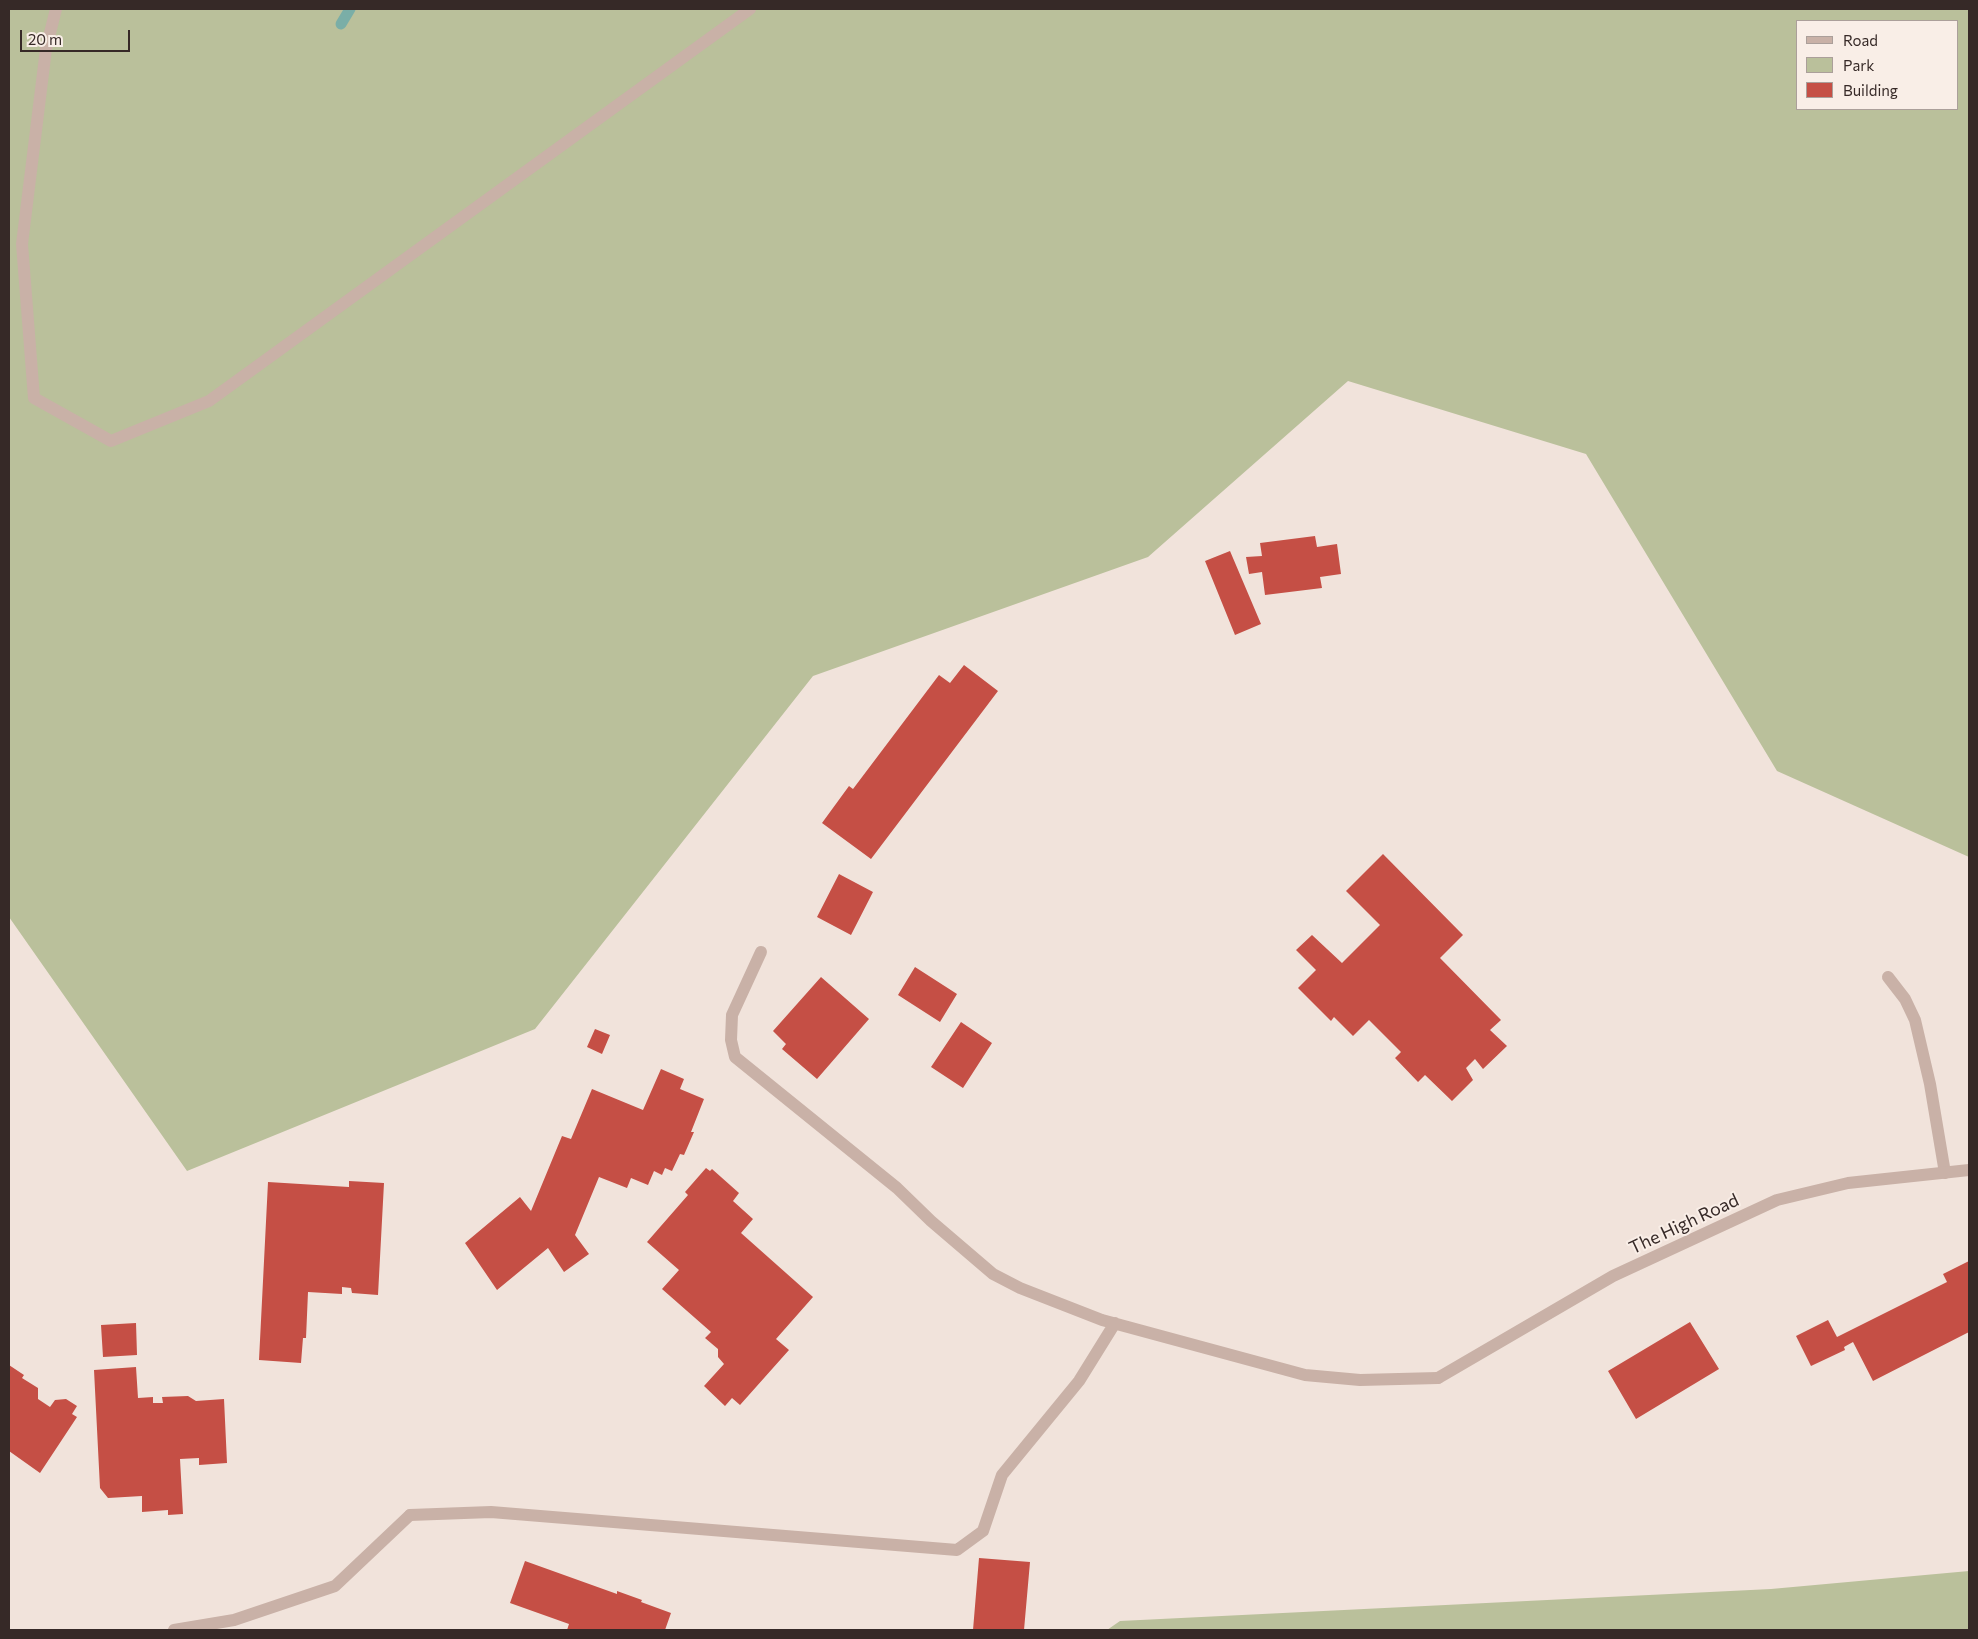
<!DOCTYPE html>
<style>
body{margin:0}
#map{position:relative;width:1978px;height:1639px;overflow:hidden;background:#f1e3db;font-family:Commissioner,sans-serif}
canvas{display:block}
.frame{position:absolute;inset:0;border:10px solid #362927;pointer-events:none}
.legend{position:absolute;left:1796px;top:20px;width:162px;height:90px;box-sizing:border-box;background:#f9eee7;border:1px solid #ab9f9a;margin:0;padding:6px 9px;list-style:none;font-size:15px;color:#362927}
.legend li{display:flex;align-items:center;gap:10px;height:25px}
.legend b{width:25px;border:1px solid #ab9f9a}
.scale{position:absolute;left:20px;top:30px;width:110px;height:22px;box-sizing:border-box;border:2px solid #362927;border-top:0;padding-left:6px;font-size:15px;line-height:18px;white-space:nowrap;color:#362927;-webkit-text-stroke:4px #f9eee7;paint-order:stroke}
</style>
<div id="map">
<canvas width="1978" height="1639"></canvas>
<div class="frame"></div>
<ul class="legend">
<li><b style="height:6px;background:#c9b1a7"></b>Road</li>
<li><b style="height:14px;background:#bac09b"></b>Park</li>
<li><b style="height:14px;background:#c54f45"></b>Building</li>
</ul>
<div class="scale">20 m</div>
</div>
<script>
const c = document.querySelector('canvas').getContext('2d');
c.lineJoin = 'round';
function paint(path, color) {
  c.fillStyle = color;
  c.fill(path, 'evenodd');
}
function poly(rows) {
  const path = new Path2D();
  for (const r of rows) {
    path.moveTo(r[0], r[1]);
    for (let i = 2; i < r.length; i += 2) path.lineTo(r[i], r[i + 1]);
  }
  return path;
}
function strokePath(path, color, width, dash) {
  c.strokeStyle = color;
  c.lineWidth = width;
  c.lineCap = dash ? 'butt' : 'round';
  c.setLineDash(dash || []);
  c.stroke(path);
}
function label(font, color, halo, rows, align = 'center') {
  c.font = font + ' Commissioner,sans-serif';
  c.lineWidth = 4;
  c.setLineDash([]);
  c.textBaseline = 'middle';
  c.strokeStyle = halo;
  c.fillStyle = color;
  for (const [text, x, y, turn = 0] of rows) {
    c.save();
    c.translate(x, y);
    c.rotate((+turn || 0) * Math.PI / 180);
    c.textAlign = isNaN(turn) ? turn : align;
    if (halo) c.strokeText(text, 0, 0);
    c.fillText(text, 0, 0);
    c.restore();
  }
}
paint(poly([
 [9,9,1969,9,1969,857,1777,771,1586,454,1348,381,1148,557,813,676,535,1029,187,1171,9,917],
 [1797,21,1957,21,1957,109,1797,109],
 [1969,1571,1969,1630,1107,1630,1120,1621,1771,1589]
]), '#bac09b');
strokePath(poly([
 [341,24,350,9]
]), '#7aaea7', 11);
paint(poly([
 [1315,536,1317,547,1337,544,1341,574,1320,577,1322,588,1265,595,1262,572,1249,574,1246,557,1262,556,1260,543],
 [1230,551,1261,624,1235,635,1205,561],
 [964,665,998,691,871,859,822,823,849,786,853,789,939,675,950,683],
 [1383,854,1463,935,1440,958,1501,1020,1490,1030,1507,1046,1483,1069,1475,1059,1466,1068,1473,1080,1452,1101,1425,1075,1418,1082,1395,1058,1401,1052,1369,1020,1353,1036,1334,1017,1331,1021,1298,988,1316,970,1296,950,1312,935,1342,963,1380,925,1346,891],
 [839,874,873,892,851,935,817,917],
 [915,967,957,994,940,1022,898,995],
 [821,977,869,1019,817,1079,782,1049,786,1044,773,1031],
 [961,1022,992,1043,963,1088,931,1067],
 [595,1029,610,1035,602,1054,587,1047],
 [661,1069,684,1079,680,1089,704,1099,691,1132,694,1132,684,1155,680,1154,672,1171,665,1168,662,1175,654,1171,648,1185,631,1178,627,1188,599,1177,575,1235,589,1254,564,1272,548,1248,497,1290,465,1243,520,1197,531,1211,562,1136,571,1139,592,1089,643,1110],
 [706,1168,710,1171,712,1169,739,1193,733,1201,753,1219,741,1233,813,1297,776,1339,789,1350,740,1405,732,1398,725,1406,704,1386,724,1364,718,1357,718,1349,705,1338,711,1332,662,1289,679,1270,647,1242,688,1195,685,1192],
 [349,1181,384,1183,378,1295,352,1293,351,1288,342,1287,342,1294,308,1292,306,1338,303,1338,301,1363,259,1360,268,1182,349,1187],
 [1969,1261,1969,1332,1873,1381,1853,1342,1844,1347,1845,1350,1811,1366,1796,1336,1828,1320,1837,1337,1947,1282,1943,1274],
 [1690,1322,1719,1369,1636,1419,1608,1371],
 [136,1323,137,1355,103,1357,101,1325],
 [9,1365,24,1375,22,1378,38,1388,38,1399,50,1407,55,1400,66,1399,77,1406,72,1414,77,1417,40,1473,9,1451],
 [136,1367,138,1398,153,1397,153,1403,163,1403,162,1397,188,1396,196,1401,224,1399,227,1463,199,1465,199,1458,180,1459,183,1514,168,1515,168,1510,142,1512,142,1496,108,1498,100,1488,94,1370],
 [979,1558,1030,1562,1024,1630,973,1630],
 [525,1561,617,1594,617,1591,642,1600,641,1602,671,1613,665,1630,567,1630,569,1624,510,1603]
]), '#c54f45');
strokePath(poly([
 [56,9,46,49,22,244,34,398,111,441,209,401,750,9],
 [761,952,732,1015,731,1040,735,1057,897,1188,931,1221,993,1274,1020,1288,1102,1320,1305,1375,1360,1380,1438,1378],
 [1888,977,1905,999,1915,1020,1930,1084,1945,1173],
 [410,1515,491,1512,957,1550,983,1531,1002,1475,1079,1381,1115,1323]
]), '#c9b1a7', 12);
strokePath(poly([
 [1438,1378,1613,1276,1777,1200,1848,1183,1969,1170],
 [174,1630,234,1620,335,1586,410,1515]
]), '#c9b1a7', 12);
label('18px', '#362927', '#f9eee7', [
 ["The High Road",1684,1224,-25]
]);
</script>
